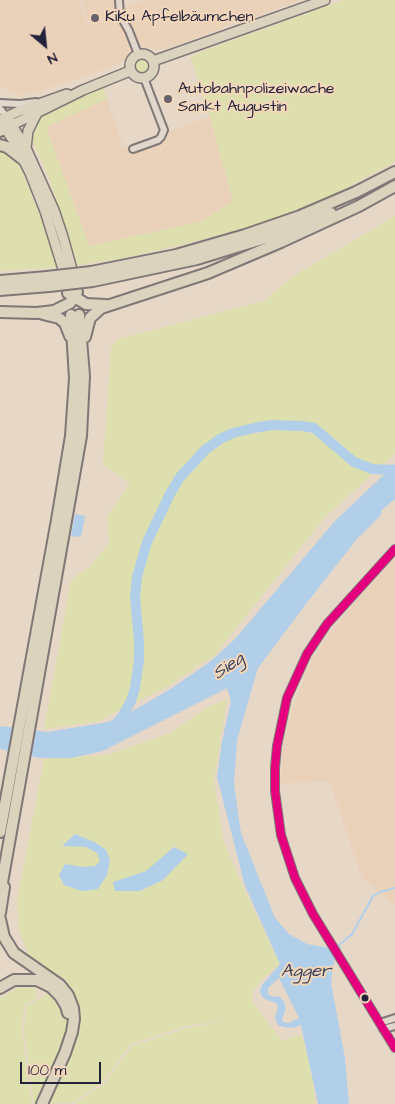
<!DOCTYPE html>
<meta charset="utf-8">
<style>
body{margin:0}
#map{position:relative;width:395px;height:1104px;overflow:hidden;background:#e6d7c7;font-family:"Architects Daughter",sans-serif}
canvas{display:block}
.north{position:absolute;left:20px;top:20px;width:50px;height:50px;-webkit-text-stroke:4px #f3d7ba;paint-order:stroke;rotate:152deg;font-size:14px;font-weight:700;line-height:20px;text-align:center;color:#22223b}
.north::after{content:'';display:block;margin:auto;width:18px;height:22px;background:#22223b;clip-path:polygon(50% 0,100% 100%,50% 72%,0 100%)}
.scale{position:absolute;left:20px;top:1062px;width:81px;height:22px;box-sizing:border-box;border:2px solid #22223b;border-top:0;padding-left:6px;font-size:15px;line-height:18px;white-space:nowrap;color:#22223b;-webkit-text-stroke:4px #f3d7ba;paint-order:stroke}
</style>
<div id="map">
<canvas width="395" height="1104"></canvas>
<div class="north">N</div>
<div class="scale">100 m</div>
</div>
<script>
const c = document.querySelector('canvas').getContext('2d');
c.lineJoin = 'round';
function paint(path, color) {
  c.fillStyle = color;
  c.fill(path, 'evenodd');
}
function poly(rows) {
  const path = new Path2D();
  for (const r of rows) {
    if (r.length === 3) {
      path.moveTo(r[0] + r[2], r[1]);
      path.arc(r[0], r[1], r[2], 0, 2 * Math.PI);
      continue;
    }
    path.moveTo(r[0], r[1]);
    for (let i = 2; i < r.length; i += 2) path.lineTo(r[i], r[i + 1]);
  }
  return path;
}
function strokePath(path, color, width, dash) {
  c.strokeStyle = color;
  c.lineWidth = width;
  c.lineCap = dash ? 'butt' : 'round';
  c.setLineDash(dash || []);
  c.stroke(path);
}
function label(font, color, halo, rows, align = 'center') {
  c.font = font + ' "Architects Daughter",sans-serif';
  c.lineWidth = 4;
  c.setLineDash([]);
  c.textBaseline = 'middle';
  c.strokeStyle = halo;
  c.fillStyle = color;
  for (const [text, x, y, turn = 0] of rows) {
    c.save();
    c.translate(x, y);
    c.rotate((+turn || 0) * Math.PI / 180);
    c.textAlign = isNaN(turn) ? turn : align;
    if (halo) c.strokeText(text, 0, 0);
    c.fillText(text, 0, 0);
    c.restore();
  }
}
paint(poly([
 [0,0,80,0,89,27,114,14,122,8,144,0,301,0,168,48,153,49,145,46,129,52,127,58,119,63,92,74,26,95,18,95,0,86],
 [82,0,115,0,114,12,90,24],
 [107,99,124,148,210,116,233,202,199,222,89,246,46,126],
 [395,559,395,905,362,878,330,782,280,783,284,744,293,707,310,664,333,629,362,594]
]), '#ead1b9');
paint(poly([
 [343,0,395,0,395,162,325,199,266,222,189,243,120,259,75,265,68,236,48,175,32,140,31,133,35,122,44,115,103,87,107,99,46,127,89,246,199,222,233,202,210,116,190,56],
 [142,66,9],
 [0,149,15,159,21,169,41,218,58,267,0,271],
 [395,216,395,454,325,517,215,655,166,687,99,721,44,729,71,580,89,567,109,543,107,516,130,484,103,464,111,348,118,339,264,301,295,275],
 [227,700,214,780,224,842,243,887,280,964,262,979,254,990,252,1001,282,1041,301,1034,311,1070,316,1104,74,1104,104,1084,132,1046,187,1028,234,1019,186,1026,131,1044,102,1083,72,1103,34,1104,24,1032,26,1006,46,995,19,931,17,901,44,759,107,755,170,733,209,706],
 [20,987,36,988,37,998,24,1005,22,1032,32,1104,0,1104,0,998]
]), '#dedfae');
paint(poly([
 [395,464,395,499,382,510,380,516,356,540,306,604,258,668,237,740,234,784,241,833,275,918,289,934,307,944,329,948,337,944,341,948,335,954,331,983,345,1058,349,1104,318,1104,301,1025,292,1028,283,1027,278,1025,275,1019,278,1007,276,1003,265,999,262,997,260,990,262,985,280,964,245,886,217,777,222,741,231,701,227,688,103,751,71,758,40,758,0,749,0,726,47,732,103,723,122,717,172,688,211,661,235,639,334,522],
 [279,978,299,1018,289,1023,285,1023,282,1020,286,1008,283,1000,280,997,271,996,268,994,268,988],
 [75,514,85,516,81,537,71,536],
 [75,834,96,843,106,850,110,860,107,875,98,889,82,891,64,885,59,875,65,864,83,867,95,866,100,861,97,853,86,847,62,846],
 [174,847,188,854,163,880,140,891,115,891,113,882,146,871]
]), '#b2cfe9');
strokePath(poly([
 [338,946,352,934,373,896,380,892,395,888]
]), '#b2cfe9', 2);
strokePath(poly([
 [114,726,122,717,131,701,135,688,139,660,139,641,135,597,137,577,147,542,170,494,180,477,205,450,220,439,233,433,254,428,271,425,302,426,314,428,354,462,372,469,395,470]
]), '#b2cfe9', 10);
const minor = poly([
 [119,0,120,15,129,31,138,54],
 [0,103,20,104,36,102],
 [0,109,7,117],
 [133,149,158,140,161,137,164,130,144,78],
 [395,549,327,624,307,654,287,698,277,746,275,768,275,791,281,835,295,878,313,914,395,1048],
 [380,1023,395,1018],
 [383,1029,395,1026]
]);
const major = poly([
 [142,66,12],
 [153,61,325,0],
 [7,117,26,148,54,210,63,237,75,280],
 [2,119,19,111,67,94],
 [0,121,15,143,30,173,45,211,67,282],
 [8,127,83,90,130,71],
 [26,148,28,131,37,113]
]);
const highway = poly([
 [0,131,5,128],
 [0,145,7,147,24,160],
 [91,272,176,255,245,235,300,216,356,192,395,172],
 [0,281,47,277],
 [93,281,197,259,275,235,331,213],
 [0,290,49,286],
 [68,293,86,304,106,305],
 [0,312,37,313,54,311,70,303,77,292],
 [43,314,59,318,65,323,70,336],
 [85,337,90,318,101,308,208,273,281,242,359,206,395,186],
 [0,832,57,520,71,436,75,378,71,315],
 [0,894,81,436,84,376,79,315],
 [0,913,4,887],
 [0,919,4,937,14,953,60,985,68,995,73,1008,74,1019,72,1032,65,1053,42,1104],
 [0,988,14,980,37,980,51,987,60,996,66,1006,68,1013]
]);
strokePath(minor, '#7f7876', 10);
strokePath(major, '#7f7876', 12);
strokePath(highway, '#7f7876', 14);
strokePath(minor, '#e1d7cc', 6);
strokePath(major, '#dcd3bf', 9);
strokePath(highway, '#dcd3bf', 10);
const highwayBridge = poly([
 [47,277,91,272],
 [49,286,93,281]
]);
strokePath(highwayBridge, '#7f7876', 14, []);
strokePath(highwayBridge, '#dcd3bf', 10);
strokePath(poly([
 [395,549,327,624,307,654,287,698,277,746,275,768,275,791,281,835,295,878,313,914,395,1048]
]), '#e5007d', 8);
for (const [x, y, r, color] of [
 [95,18,5,"#67616c"],
 [168,99,5,"#67616c"],
 [365,998,4.5,"#22223b"]
]) {
  const dot = new Path2D();
  dot.arc(x, y, r, 0, 2 * Math.PI);
  c.fillStyle = color;
  c.fill(dot);
  strokePath(dot, '#f3d7ba', 2);
}
label('16px', '#22223b', '#f3d7ba', [
 ["KiKu Apfelbäumchen",105,18],
 ["Autobahnpolizeiwache",178,90],
 ["Sankt Augustin",178,108]
], 'left');
label('italic 18px', '#3a4461', '#f3d7ba', [
 ["Sieg",229,667,-34],
 ["Agger",306,972]
]);
</script>
